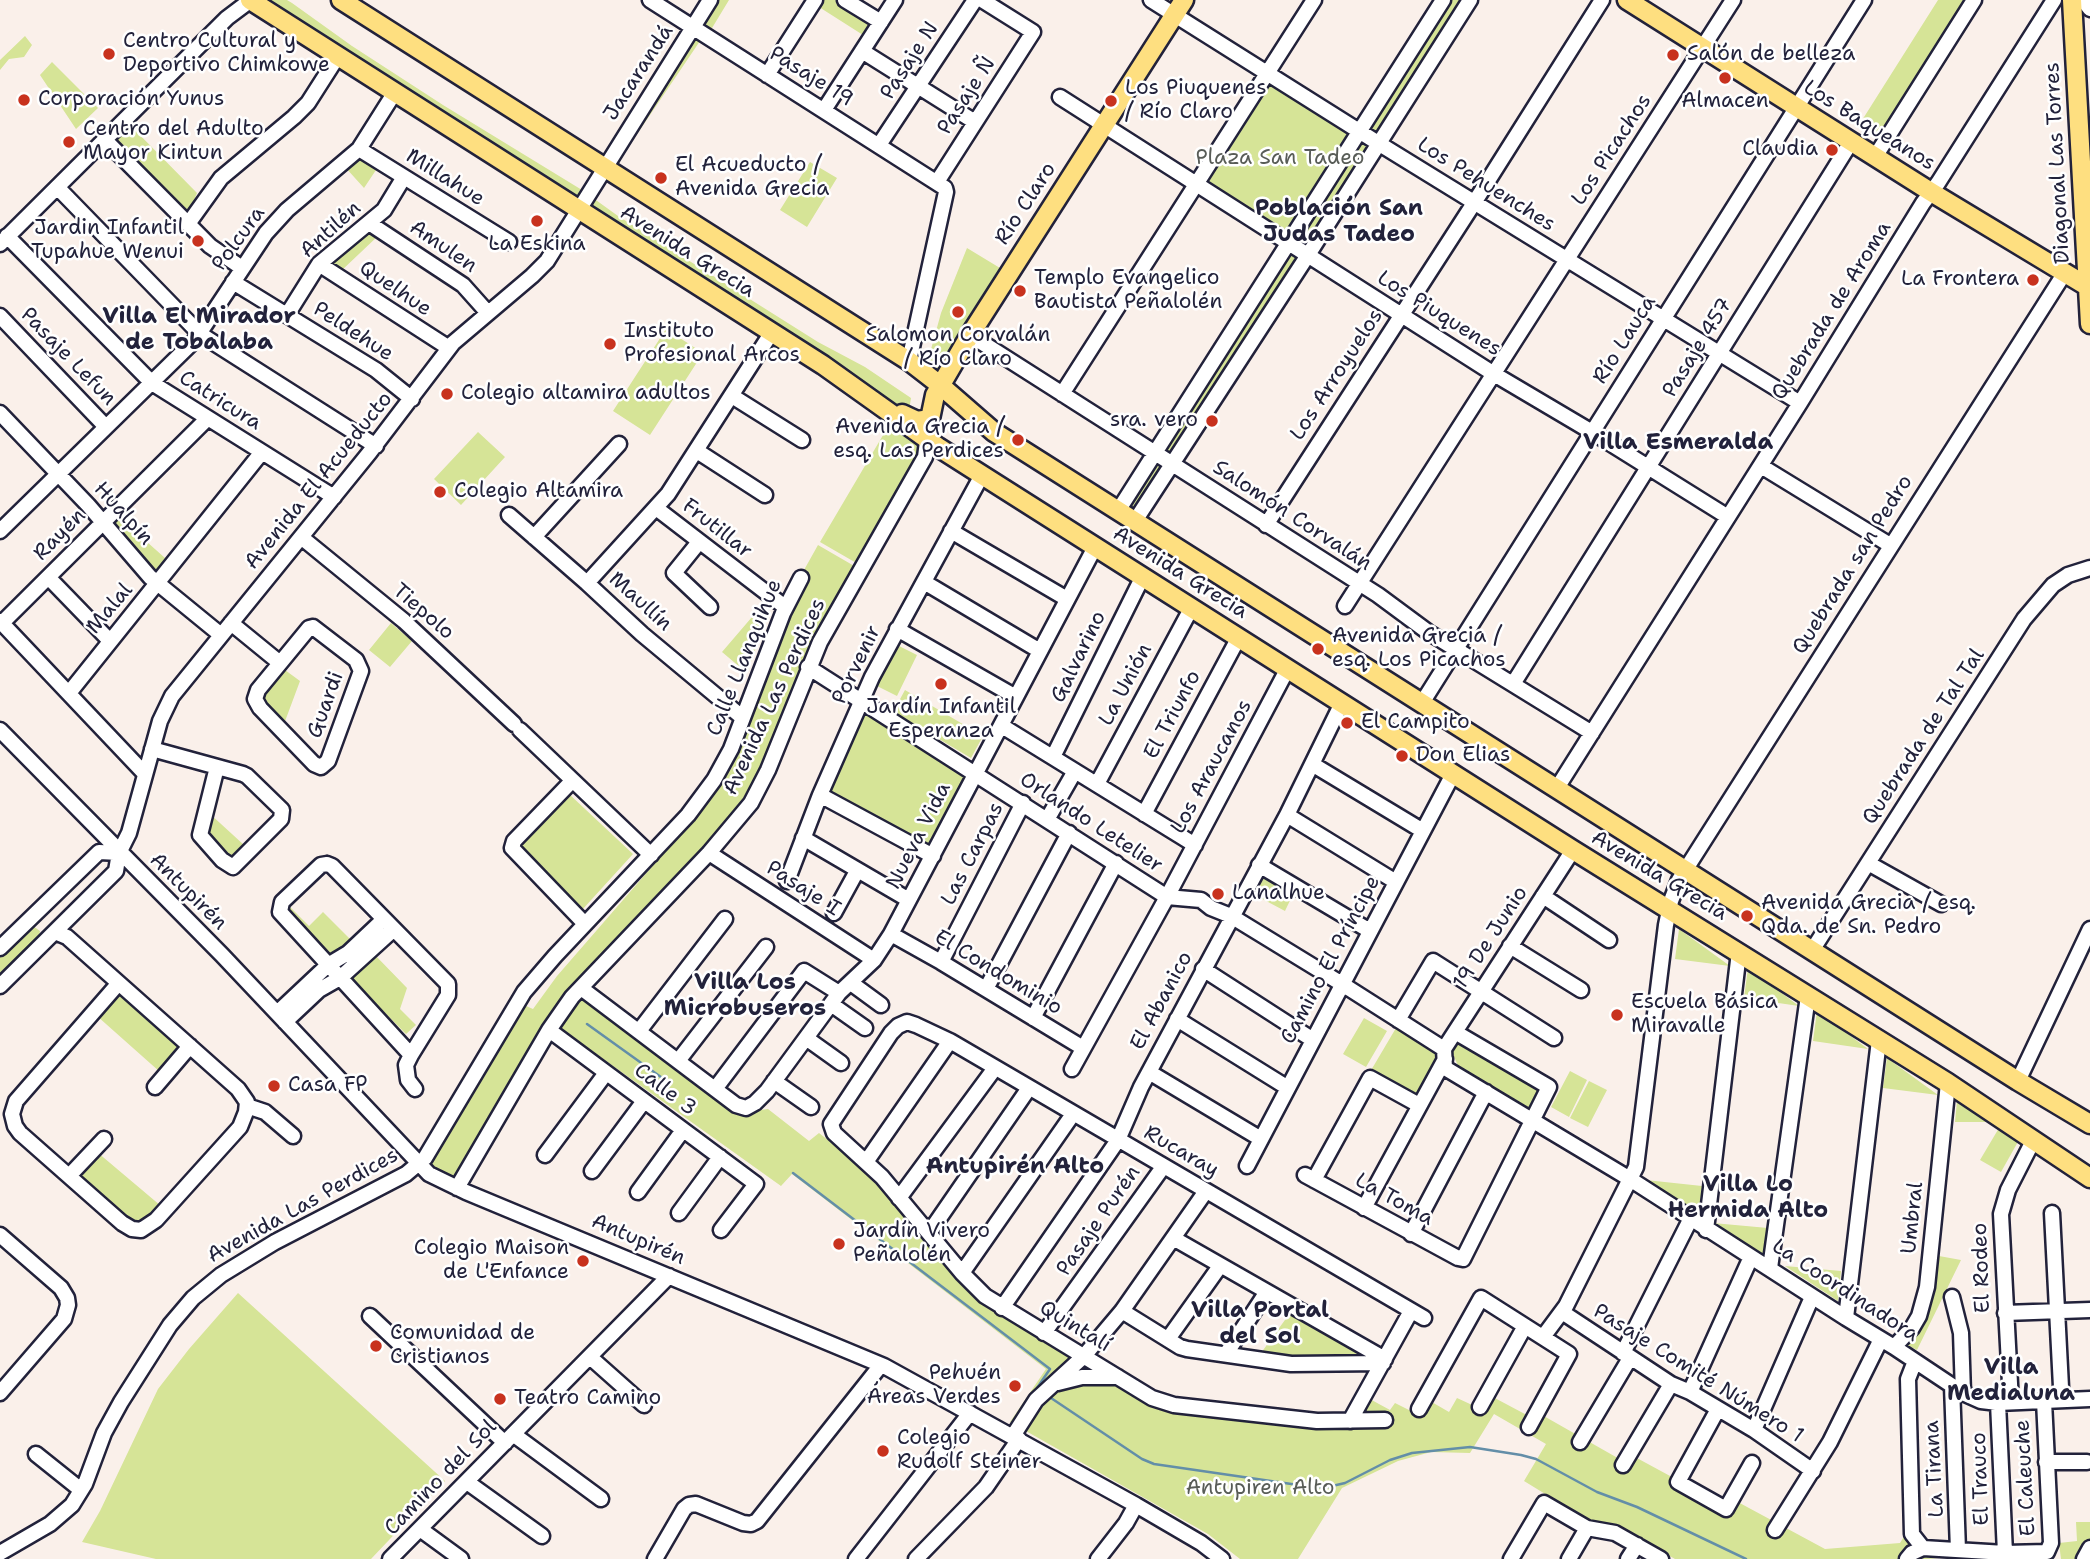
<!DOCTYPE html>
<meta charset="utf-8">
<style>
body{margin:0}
canvas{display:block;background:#faf0ea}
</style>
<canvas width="2090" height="1559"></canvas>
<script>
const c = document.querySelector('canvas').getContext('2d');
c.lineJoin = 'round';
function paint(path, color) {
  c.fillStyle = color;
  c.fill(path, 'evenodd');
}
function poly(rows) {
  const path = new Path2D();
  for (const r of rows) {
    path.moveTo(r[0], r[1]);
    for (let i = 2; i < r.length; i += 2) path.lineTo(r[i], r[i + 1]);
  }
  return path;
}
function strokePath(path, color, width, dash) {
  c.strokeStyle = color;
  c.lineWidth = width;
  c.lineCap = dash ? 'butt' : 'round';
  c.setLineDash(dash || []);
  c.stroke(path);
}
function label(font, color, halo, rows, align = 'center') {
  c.font = font + ' "Shantell Sans",sans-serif';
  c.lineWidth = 5;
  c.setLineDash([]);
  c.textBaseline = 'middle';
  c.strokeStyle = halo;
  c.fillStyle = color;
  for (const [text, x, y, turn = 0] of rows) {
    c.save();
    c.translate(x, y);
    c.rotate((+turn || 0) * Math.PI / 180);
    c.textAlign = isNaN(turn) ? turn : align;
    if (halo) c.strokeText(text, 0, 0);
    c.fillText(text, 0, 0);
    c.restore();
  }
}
paint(poly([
 [261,0,287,0,292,3,352,46,443,105,582,190,618,216,818,342,865,367,911,398,909,411,902,411],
 [718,0,729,0,709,33,701,27],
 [824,0,835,0,871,23,863,35,819,7],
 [1446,0,1467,0,1137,516,1127,509],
 [1938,0,1967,0,1880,138,1859,125],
 [25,36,32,45,24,57,9,59,0,70,0,60],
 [694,37,700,41,625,152,620,149],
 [52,62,98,108,76,129,40,75],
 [1271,84,1352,135,1288,235,1207,184],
 [130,125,197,193,188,214,113,141],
 [360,151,380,164,364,188,345,167],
 [810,162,837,178,807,227,780,210],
 [368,226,379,235,340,272,327,261],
 [967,248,1000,268,937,369,927,364,941,313],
 [666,329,703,353,650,435,613,411],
 [889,425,925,445,858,564,820,542],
 [478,432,505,457,461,505,434,479],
 [119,517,165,558,156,572,113,523],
 [818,545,856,567,760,777,738,820,573,986,458,1182,442,1174,429,1163,517,1013,526,1006,533,1009,557,976,676,839,731,769,741,747,728,741,776,620],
 [764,603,770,607,747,673,722,652],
 [391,623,412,641,390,667,369,650],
 [895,644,917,655,897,696,875,685],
 [285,670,300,681,284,724,262,699,265,692],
 [905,690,983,736,971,758,893,712],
 [863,712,967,778,927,851,826,793],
 [568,793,633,854,582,910,521,850,521,844],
 [209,813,244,845,231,860,205,835],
 [1263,876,1294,892,1285,911,1253,894],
 [289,906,309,926,323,912,350,939,330,959,286,916],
 [28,926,33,926,40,931,39,937,0,976,0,953],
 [1679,929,1730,966,1675,959],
 [374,954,407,988,400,1009,416,1025,406,1034,349,977],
 [1748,968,1799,1006,1744,998],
 [123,995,182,1046,160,1072,97,1016,116,996],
 [578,995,738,1113,768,1109,809,1141,819,1133,877,1179,949,1271,983,1302,1154,1404,1305,1427,1351,1428,1368,1398,1390,1410,1395,1403,1421,1416,1430,1401,1449,1412,1457,1398,1483,1410,1491,1396,1538,1421,1542,1415,1630,1465,1635,1457,1731,1509,1736,1501,1825,1549,1900,1543,1905,1535,1929,1558,1938,1559,1675,1559,1615,1525,1586,1519,1524,1481,1546,1444,1494,1414,1470,1453,1431,1452,1398,1461,1342,1488,1298,1559,1240,1559,1208,1534,1010,1422,1046,1369,792,1174,781,1186,557,1026],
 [1817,1011,1868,1049,1813,1041],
 [1364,1018,1387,1031,1366,1067,1343,1054],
 [1396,1028,1438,1052,1438,1059,1416,1098,1370,1072],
 [1460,1038,1545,1087,1531,1110,1459,1068,1452,1052],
 [1887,1058,1938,1095,1883,1088],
 [1570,1071,1587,1080,1569,1117,1551,1107],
 [1589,1081,1607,1090,1588,1127,1570,1118],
 [1957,1101,1990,1122,1955,1122],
 [1999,1128,2019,1140,2001,1172,1980,1160],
 [97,1152,161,1206,150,1218,140,1222,128,1220,76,1175],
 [1646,1180,1702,1186,1699,1216],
 [1713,1223,1768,1228,1765,1258],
 [1939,1256,1961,1260,1917,1350,1907,1345,1925,1317],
 [1785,1266,1841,1271,1838,1301],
 [238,1293,445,1481,371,1559,156,1559,82,1542,100,1511,158,1389,189,1349],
 [1290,1313,1375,1358,1296,1359,1261,1353],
 [2076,1522,2090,1522,2090,1559,2061,1559,2059,1543,2077,1541]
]), '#d6e497');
strokePath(poly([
 [587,1024,665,1080],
 [793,1173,1050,1369,1037,1388],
 [1051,1398,1142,1459,1154,1464,1312,1487,1328,1487,1345,1483,1390,1460,1412,1453,1470,1447,1521,1455,1536,1459,1597,1492,1637,1507,1746,1559]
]), '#638ea8', 2.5);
const minor = poly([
 [650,0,945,188,946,192,909,361],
 [845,0,881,22],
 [1151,0,1378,143,1800,403],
 [2083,0,2090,9],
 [862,51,975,122],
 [767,75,815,0],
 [1060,97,1494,374,1592,432,1728,517],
 [824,110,895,0],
 [106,141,210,246,242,268],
 [879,145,975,0],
 [359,149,509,242],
 [1875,157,1974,0],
 [937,182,1033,32,982,0],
 [58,188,200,334,376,446],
 [369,223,463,285,488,313],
 [188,224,221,178,294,117,308,103,338,56],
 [7,236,152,383,334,497],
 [0,244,227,18,251,0],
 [319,264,449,348],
 [233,282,376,370,412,399],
 [287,315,319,264,384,210,404,177],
 [0,316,106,427],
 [970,335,1378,595,1428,632,1592,733],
 [1062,394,1314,0],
 [732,396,802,440],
 [0,413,88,505,150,577,221,635],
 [697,451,765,495],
 [1761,466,1890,545],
 [656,508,785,607],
 [1118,511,1443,0],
 [509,515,587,583,642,634,743,718],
 [1135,521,1308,255,1470,0],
 [1266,525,1474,203,1602,0],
 [0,531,195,340,266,233,287,210,359,149,395,92],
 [951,531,1067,599],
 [301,537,404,621,514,724],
 [534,537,619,444],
 [699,542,674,573,710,607],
 [48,577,110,641],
 [924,582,1040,651],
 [587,583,668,494,772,332],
 [1345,606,1733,0],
 [0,621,145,774],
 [2,623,208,418],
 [231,623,280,663],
 [313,627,356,660,361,671,328,761,321,767,314,764,260,708,255,699,258,690,309,628,313,627],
 [897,629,1016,697],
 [808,667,1167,897,1201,900,1211,908,1231,916,1342,984,1444,1049,1445,1068,1630,1179,1846,1318,1894,1347,1963,1393,1981,1401,1998,1403,2090,1399],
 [1513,684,1851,142],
 [69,693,262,452],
 [1422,703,1864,0],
 [1002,726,1195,845],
 [0,730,222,955,429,1174,466,1192,884,1366,1136,1505,1201,1543,1222,1559],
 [520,730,651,855],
 [152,749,243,774,247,776,282,810,281,819,233,867,222,860,200,835,217,767],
 [1053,757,1143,576],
 [1312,764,1423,831],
 [572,781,514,841,512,848,585,924],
 [1097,784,1192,607],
 [1557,788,1800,403,1923,203,1938,183,2054,0],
 [820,795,933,856],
 [1144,814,1239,637],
 [1287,815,1396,882],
 [1048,818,1075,771],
 [803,838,909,900],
 [709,853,874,960],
 [1868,863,1941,904],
 [327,864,332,866,448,984,448,995,411,1055,280,912,282,902,321,865,327,864],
 [1259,865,1370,931],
 [787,881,820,795,872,677,982,475],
 [1543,896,1609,940],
 [834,913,857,871],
 [55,932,67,937,238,1089,247,1102,246,1112,240,1127,156,1220,141,1230,132,1229,122,1223,20,1133,15,1126,12,1114,16,1101,118,984],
 [891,934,941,962,1083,1048],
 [1510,946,1581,990],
 [0,948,99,852,119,853],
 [1813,949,2024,619,2053,585,2068,575,2090,568],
 [941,962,1023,803],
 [1203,969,1313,1040],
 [851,983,881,1005],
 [0,986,116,871,119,853,129,833,160,721,172,696,370,452,453,343,532,276,547,261,710,0],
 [581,988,736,1105,746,1108,755,1103,767,1091,839,993,874,960,891,934,1095,547],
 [986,989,1069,833],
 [831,1004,865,1028],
 [277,1013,328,965,348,953,384,919],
 [1033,1018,1116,863],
 [1177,1019,1288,1088],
 [1398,1020,1433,961,1554,1038],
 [285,1022,319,990,340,978,394,929],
 [549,1030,756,1184,721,1230],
 [639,1031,725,919],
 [806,1038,841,1063],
 [1444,1049,1573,850],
 [411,1055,406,1065,408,1080,415,1089],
 [678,1061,766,947],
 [1072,1069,1167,897,1288,668],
 [1149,1072,1261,1139],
 [774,1081,811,1107],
 [2018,1081,2090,929],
 [155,1087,190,1046],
 [715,1089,804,971,839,993],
 [247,1106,265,1112,293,1136],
 [545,1155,606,1073],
 [866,1162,950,1041],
 [1247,1166,1453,774],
 [592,1171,644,1101],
 [1305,1175,1458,1258,1463,1259,1549,1087,1455,1032],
 [69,1176,104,1139],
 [1314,1180,1370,1078,1419,1105],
 [457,1188,549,1030,572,997,709,853,751,803,768,770,820,642,925,457,930,419],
 [638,1192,683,1130],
 [899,1198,995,1068],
 [1364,1208,1445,1059],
 [679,1213,720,1157],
 [2052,1213,2061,1387],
 [1706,1230,1739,952],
 [929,1233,1029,1088],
 [1411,1234,1486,1092],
 [0,1235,61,1288,67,1298,68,1305,64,1319,0,1393],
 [1173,1238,1385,1359],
 [1770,1268,1808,996],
 [962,1273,1073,1114],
 [1952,1297,1961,1333,1963,1393],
 [1002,1308,1118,1140,1141,1087,1287,815,1342,703],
 [1122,1311,1180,1347,1187,1349,1291,1364,1383,1363],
 [1562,1312,1671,1384,1690,1392,1754,1430,1813,1471],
 [2005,1313,2090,1310],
 [370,1316,505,1443],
 [1846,1318,1879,1040],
 [1044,1333,1163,1167],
 [1543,1337,1566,1306,1636,1167,1666,925,1671,901,1679,880,2064,274],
 [1168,1339,1220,1266],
 [1894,1347,1912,1328,1919,1316,1927,1287,1948,1083],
 [1623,1353,1690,1220],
 [1226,1354,1266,1293],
 [590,1357,644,1405],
 [1915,1361,1908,1379,1912,1534,1923,1548],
 [1058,1383,1082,1377,1118,1377],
 [1952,1386,1958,1550],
 [1690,1392,1751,1257],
 [2011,1402,2001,1214,2008,1190,2034,1139],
 [1998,1403,2005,1553],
 [1480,1407,1525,1326],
 [1419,1409,1481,1298,1569,1354,1529,1427],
 [1718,1409,1678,1482,1726,1509,1752,1463],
 [1385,1420,1317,1421,1174,1405,1152,1398,985,1296,962,1273,882,1177,834,1133,831,1124,891,1033,898,1026,907,1022,916,1025,950,1041,1424,1318],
 [1350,1421,1411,1311],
 [1754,1430,1812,1297],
 [513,1434,601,1499],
 [1013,1436,1036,1400,1084,1356,1122,1311,1206,1191],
 [1580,1442,1630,1358],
 [36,1454,81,1490],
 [2046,1462,2087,1462],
 [1623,1465,1671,1384],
 [467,1482,542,1536],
 [420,1529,461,1559],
 [1775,1530,1830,1442,1881,1339],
 [0,1553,50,1524,72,1505,85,1484,104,1433,121,1402,170,1325,193,1298,221,1275,275,1242,406,1174,425,1158,524,992,555,956,688,815,714,780,731,749,783,613,801,578],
 [390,1559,669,1276],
 [655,1559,684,1509,689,1505,696,1504,743,1523,751,1524,757,1521,881,1365],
 [856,1559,970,1413],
 [916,1559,986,1487,1019,1439],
 [1098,1559,1126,1523,1136,1505],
 [1511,1559,1544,1503,1587,1528,1615,1533,1661,1559],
 [1569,1559,1587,1528],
 [1628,1559,1637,1545],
 [1907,1559,1912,1553,1923,1548,2005,1553,2047,1552,2051,1543,2044,1401],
 [2084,1559,2090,1548]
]);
const major = poly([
 [250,0,823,365,938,447,982,475,1573,850,1948,1083,2090,1178],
 [341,0,909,361,940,385,994,432,2018,1081,2090,1124],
 [1627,0,1931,192,2090,288],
 [2072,0,2090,324],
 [902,414,917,421,930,419,935,395,970,335,1184,0]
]);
strokePath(minor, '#22223b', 19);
strokePath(major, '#22223b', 23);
strokePath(minor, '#fff', 14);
strokePath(major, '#fedf80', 18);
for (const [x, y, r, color] of [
 [109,54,7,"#c8321e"],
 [1673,55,7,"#c8321e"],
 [1725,78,7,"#c8321e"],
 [24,100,7,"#c8321e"],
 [1111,101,7,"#c8321e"],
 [69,142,7,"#c8321e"],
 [1832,150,7,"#c8321e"],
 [661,178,7,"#c8321e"],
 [537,221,7,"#c8321e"],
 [198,241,7,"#c8321e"],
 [2033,280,7,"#c8321e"],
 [1020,291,7,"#c8321e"],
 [958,312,7,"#c8321e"],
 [610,344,7,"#c8321e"],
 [447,394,7,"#c8321e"],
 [1212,421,7,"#c8321e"],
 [1018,440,7,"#c8321e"],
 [440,492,7,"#c8321e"],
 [1318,649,7,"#c8321e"],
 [941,684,7,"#c8321e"],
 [1347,723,7,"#c8321e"],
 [1402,756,7,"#c8321e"],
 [1218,894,7,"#c8321e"],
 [1747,916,7,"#c8321e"],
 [1617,1015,7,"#c8321e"],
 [274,1086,7,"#c8321e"],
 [839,1244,7,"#c8321e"],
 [583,1261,7,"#c8321e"],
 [376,1346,7,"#c8321e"],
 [1015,1386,7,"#c8321e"],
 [500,1399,7,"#c8321e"],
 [883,1451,7,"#c8321e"]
]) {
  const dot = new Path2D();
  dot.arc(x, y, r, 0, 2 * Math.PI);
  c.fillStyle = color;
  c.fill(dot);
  strokePath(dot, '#fff', 2.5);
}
label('21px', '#22223b', '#fff', [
 ["Centro Cultural y",123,42],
 ["Deportivo Chimkowe",123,66],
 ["Salón de belleza",1687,55],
 ["Los Piuquenes",1125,89],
 ["/ Río Claro",1125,113],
 ["Corporación Yunus",38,100],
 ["Almacen",1725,102,"center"],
 ["Centro del Adulto",83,130],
 ["Mayor Kintun",83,154],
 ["Claudia",1818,150,"right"],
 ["El Acueducto /",675,166],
 ["Avenida Grecia",675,190],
 ["Jardin Infantil",184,229,"right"],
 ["Tupahue Wenui",184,253,"right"],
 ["La Eskina",537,245,"center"],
 ["Templo Evangelico",1034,279],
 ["Bautista Peñalolén",1034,303],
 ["La Frontera",2019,280,"right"],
 ["Instituto",624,332],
 ["Profesional Arcos",624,356],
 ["Salomon Corvalán",958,336,"center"],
 ["/ Río Claro",958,360,"center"],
 ["Colegio altamira adultos",461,394],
 ["sra. vero",1198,421,"right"],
 ["Avenida Grecia /",1004,428,"right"],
 ["esq. Las Perdices",1004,452,"right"],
 ["Colegio Altamira",454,492],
 ["Avenida Grecia /",1332,637],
 ["esq. Los Picachos",1332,661],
 ["Jardín Infantil",941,708,"center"],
 ["Esperanza",941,732,"center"],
 ["El Campito",1361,723],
 ["Don Elias",1416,756],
 ["Lanalhue",1232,894],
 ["Avenida Grecia / esq.",1761,904],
 ["Qda. de Sn. Pedro",1761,928],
 ["Escuela Básica",1631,1003],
 ["Miravalle",1631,1027],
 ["Casa FP",288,1086],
 ["Jardín Vivero",853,1232],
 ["Peñalolén",853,1256],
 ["Colegio Maison",569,1249,"right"],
 ["de L'Enfance",569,1273,"right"],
 ["Comunidad de",390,1334],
 ["Cristianos",390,1358],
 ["Pehuén",1001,1374,"right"],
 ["Áreas Verdes",1001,1398,"right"],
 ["Teatro Camino",514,1399],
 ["Colegio",897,1439],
 ["Rudolf Steiner",897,1463]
], 'left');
label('21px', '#22223b', '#fff', [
 ["Pasaje N",910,61,-57],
 ["Jacarandá",639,73,-57],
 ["Pasaje 19",811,77,32],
 ["Pasaje Ñ",967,96,-57],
 ["Los Baqueanos",1869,126,32],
 ["Los Picachos",1612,150,-57],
 ["Diagonal Las Torres",2058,163,-93],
 ["Millahue",445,178,32],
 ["Los Pehuenches",1486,185,32],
 ["Río Claro",1026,204,-57],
 ["Antilén",331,230,-42],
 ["Polcura",239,239,-54],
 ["Amulen",443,247,34],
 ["Avenida Grecia",687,252,32],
 ["Quelhue",395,289,34],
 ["Quebrada de Aroma",1832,311,-58],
 ["Los Piuquenes",1439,314,32],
 ["Peldehue",353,332,33],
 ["Río Lauca",1625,340,-58],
 ["Pasaje 457",1698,348,-58],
 ["Pasaje Lefun",68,357,46],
 ["Los Arroyuelos",1337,375,-57],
 ["Catricura",220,401,32],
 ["Avenida El Acueducto",319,481,-51],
 ["Hualpín",123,514,48],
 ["Salomón Corvalán",1292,516,33],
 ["Frutillar",717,529,38],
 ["Rayén",60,535,-45],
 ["Quebrada san Pedro",1853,565,-58],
 ["Avenida Grecia",1180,573,32],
 ["Maullín",640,602,42],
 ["Malal",110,609,-50],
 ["Tiepolo",423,612,41],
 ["Galvarino",1079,657,-64],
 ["Calle Llanquihue",745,658,-68],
 ["Porvenir",857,665,-64],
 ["La Unión",1126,685,-62],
 ["Avenida Las Perdices",775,697,-65],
 ["Guardi",326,705,-70],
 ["El Triunfo",1173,715,-62],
 ["Quebrada de Tal Tal",1924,737,-57],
 ["Los Araucanos",1212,767,-62],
 ["Orlando Letelier",1091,823,33],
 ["Nueva Vida",919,836,-63],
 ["Las Carpas",973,854,-63],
 ["Avenida Grecia",1659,876,31],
 ["Pasaje I",803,889,33],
 ["Antupirén",188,892,45],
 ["19 De Junio",1491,938,-57],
 ["Camino El Príncipe",1331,960,-62],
 ["El Condominio",998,973,31],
 ["El Abanico",1162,1001,-62],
 ["Calle 3",665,1090,37],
 ["Rucaray",1181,1152,30],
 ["La Toma",1394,1200,29],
 ["Avenida Las Perdices",303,1206,-29],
 ["Umbral",1913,1218,-84],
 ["Pasaje Purén",1099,1221,-55],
 ["Antupirén",638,1240,23],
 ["El Rodeo",1982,1268,-92],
 ["La Coordinadora",1845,1291,33],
 ["Quintalí",1075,1327,31],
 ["Pasaje Comité Número 1",1698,1374,32],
 ["La Tirana",1935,1469,-93],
 ["Camino del Sol",441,1478,-46],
 ["El Caleuche",2026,1478,-93],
 ["El Trauco",1981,1479,-92]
]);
label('21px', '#585c57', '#fff', [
 ["Plaza San Tadeo",1280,159],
 ["Antupiren Alto",1260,1489]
]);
label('bold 23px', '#22223b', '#fff', [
 ["Población San",1339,209],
 ["Judas Tadeo",1339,235],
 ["Villa El Mirador",199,317],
 ["de Tobalaba",199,343],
 ["Villa Esmeralda",1678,443],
 ["Villa Los",745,983],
 ["Microbuseros",745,1009],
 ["Antupirén Alto",1015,1167],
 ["Villa Lo",1748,1185],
 ["Hermida Alto",1748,1211],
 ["Villa Portal",1260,1311],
 ["del Sol",1260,1337],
 ["Villa",2011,1368],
 ["Medialuna",2011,1394]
]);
</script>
